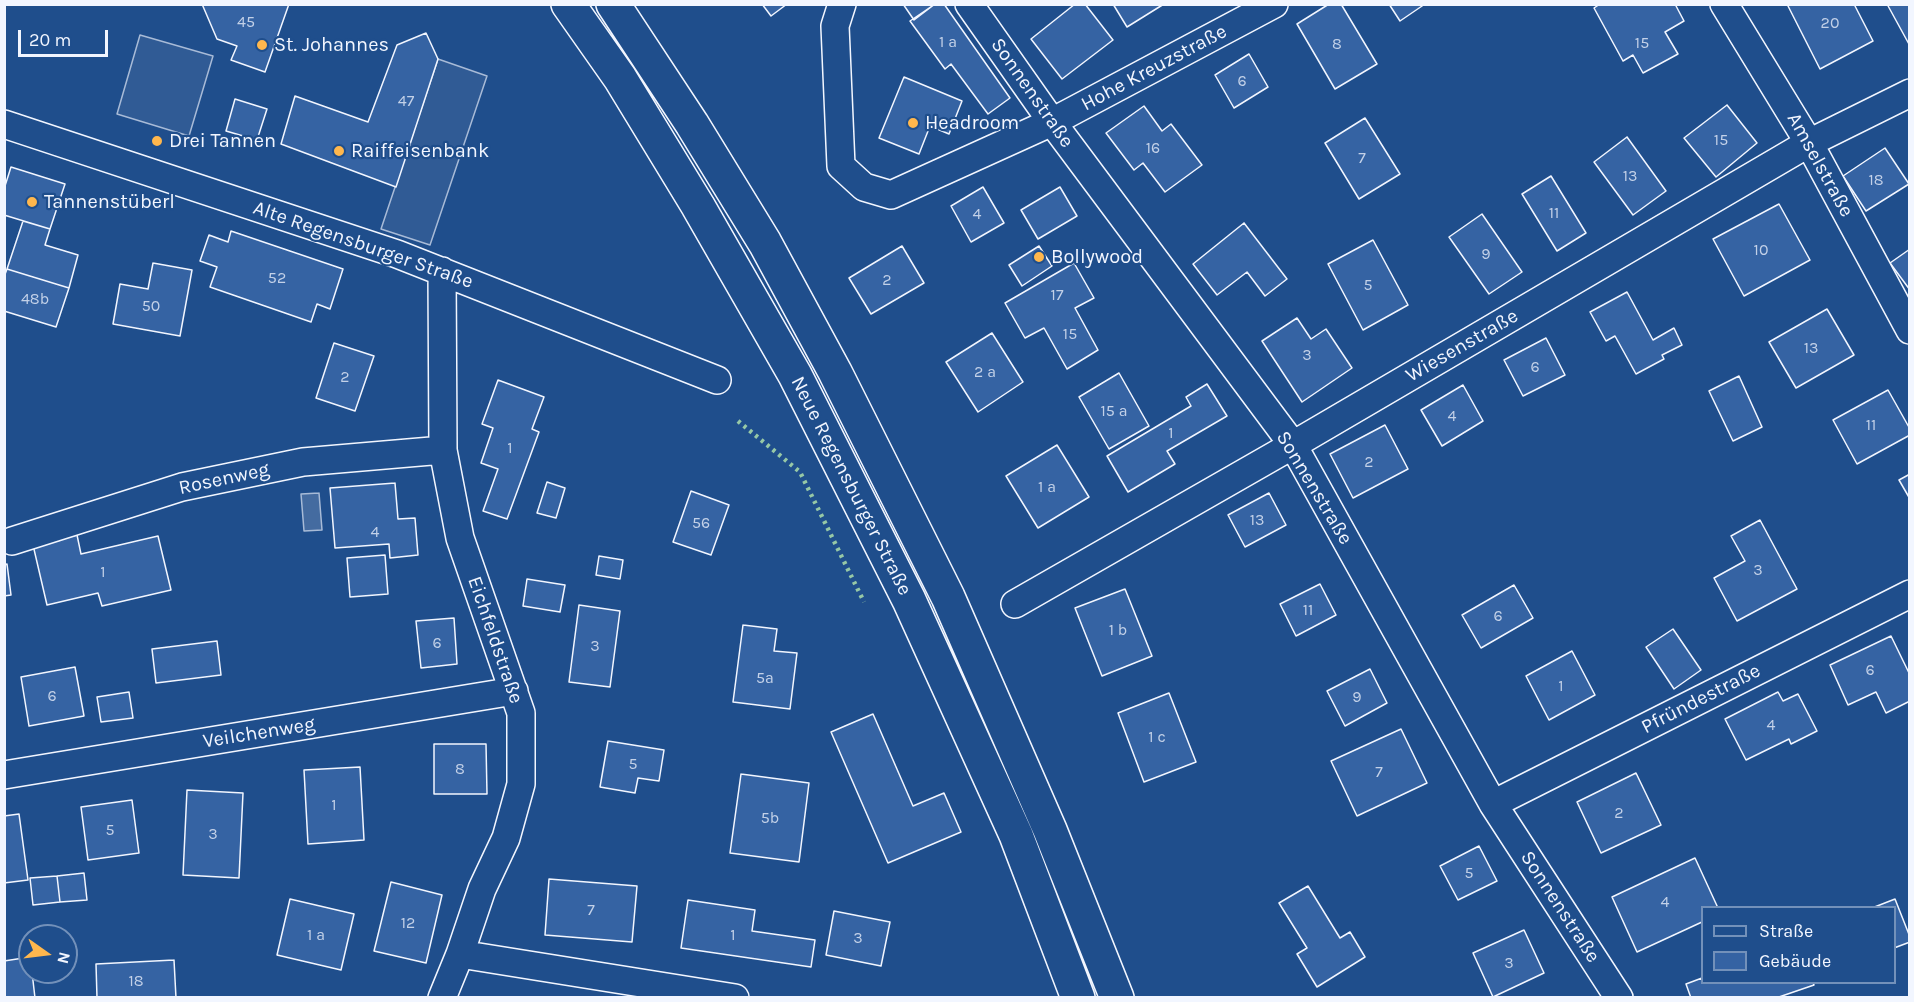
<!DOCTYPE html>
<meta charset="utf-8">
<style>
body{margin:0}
#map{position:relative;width:1914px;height:1002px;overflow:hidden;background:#1f4e8c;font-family:Karla,sans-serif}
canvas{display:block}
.frame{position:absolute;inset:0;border:6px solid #f2f6ff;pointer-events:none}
.legend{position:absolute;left:1701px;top:906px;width:195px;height:78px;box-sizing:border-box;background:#1f4e8c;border:2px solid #7391ba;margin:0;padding:8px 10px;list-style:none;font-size:18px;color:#f2f6ff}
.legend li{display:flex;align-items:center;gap:12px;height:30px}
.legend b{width:30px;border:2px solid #7391ba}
.north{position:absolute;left:18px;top:924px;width:60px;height:60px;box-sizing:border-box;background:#1f4e8c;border:2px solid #7391ba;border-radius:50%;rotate:104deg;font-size:16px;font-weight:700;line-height:24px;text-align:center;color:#f2f6ff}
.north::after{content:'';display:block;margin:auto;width:21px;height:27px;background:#ffb74d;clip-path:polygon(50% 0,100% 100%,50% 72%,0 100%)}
.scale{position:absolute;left:18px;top:30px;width:90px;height:27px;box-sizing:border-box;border:3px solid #f2f6ff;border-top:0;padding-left:8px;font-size:18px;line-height:21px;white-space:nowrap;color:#f2f6ff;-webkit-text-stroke:4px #1f4e8c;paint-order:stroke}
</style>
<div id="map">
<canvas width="1914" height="1002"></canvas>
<div class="frame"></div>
<ul class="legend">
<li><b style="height:8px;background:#1f4e8c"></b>Straße</li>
<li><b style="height:16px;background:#3563a3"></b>Gebäude</li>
</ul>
<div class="north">N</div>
<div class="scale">20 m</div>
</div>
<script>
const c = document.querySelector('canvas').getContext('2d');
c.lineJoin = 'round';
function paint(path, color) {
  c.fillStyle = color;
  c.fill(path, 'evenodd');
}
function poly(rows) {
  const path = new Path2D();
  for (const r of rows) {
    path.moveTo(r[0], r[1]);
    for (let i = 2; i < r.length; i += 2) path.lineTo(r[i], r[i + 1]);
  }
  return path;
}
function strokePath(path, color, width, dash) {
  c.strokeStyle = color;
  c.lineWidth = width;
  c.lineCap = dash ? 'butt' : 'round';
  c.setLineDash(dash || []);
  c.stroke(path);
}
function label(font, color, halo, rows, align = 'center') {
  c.font = font + ' Karla,sans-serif';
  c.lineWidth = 4.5;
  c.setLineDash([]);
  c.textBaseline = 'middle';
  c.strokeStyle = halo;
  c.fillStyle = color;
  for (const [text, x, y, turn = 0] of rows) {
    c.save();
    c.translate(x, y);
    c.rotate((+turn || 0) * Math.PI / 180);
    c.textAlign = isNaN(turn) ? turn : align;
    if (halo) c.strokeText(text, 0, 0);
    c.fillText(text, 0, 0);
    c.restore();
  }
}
const built = poly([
 [140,35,213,56,189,136,117,114,140,35],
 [438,59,487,76,430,245,381,229,438,59]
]);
paint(built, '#305b95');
strokePath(built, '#a8bbd7', 1.5);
const water = poly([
 [319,493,322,530,304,531,301,494,319,493]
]);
paint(water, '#446ba0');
strokePath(water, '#a8bbd7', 1.5);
const building = poly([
 [202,4,289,4,265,72,231,60,237,46,217,39,202,4],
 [762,4,787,4,771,16,762,4],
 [903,4,935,4,914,20,903,4],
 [935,4,944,4,1010,98,988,114,951,64,945,69,910,21,935,4],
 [1075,4,1085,4,1113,40,1062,79,1031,39,1075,4],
 [1113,4,1164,4,1127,27,1113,4],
 [1329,4,1341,4,1377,64,1335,89,1297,24,1329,4],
 [1389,4,1425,4,1400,21,1389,4],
 [1600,4,1675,4,1684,21,1665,32,1678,54,1643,73,1633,55,1623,61,1594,8,1600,4],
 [1787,4,1854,4,1873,41,1820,69,1787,4],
 [1887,4,1910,4,1910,46,1887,4],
 [426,33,438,59,396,187,281,144,295,96,368,122,397,45,426,33],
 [1249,54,1268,87,1234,108,1215,75,1249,54],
 [904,77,962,101,949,134,930,126,919,154,879,138,904,77],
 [235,99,267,109,257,140,226,131,235,99],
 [1727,105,1757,143,1716,177,1684,138,1727,105],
 [1144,106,1162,131,1171,124,1202,165,1165,192,1143,163,1134,170,1106,133,1144,106],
 [1365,118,1400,174,1359,199,1325,143,1365,118],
 [1627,137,1666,191,1633,215,1594,162,1627,137],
 [1885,148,1909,184,1866,211,1843,176,1885,148],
 [11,167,65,184,50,229,4,215,4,189,11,167],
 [1551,176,1586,233,1557,251,1522,194,1551,176],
 [983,187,1004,223,971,242,951,206,983,187],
 [1060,187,1077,216,1038,239,1021,210,1060,187],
 [1779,204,1810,260,1744,296,1713,239,1779,204],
 [1482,214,1522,272,1489,294,1449,237,1482,214],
 [23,221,50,229,45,245,78,255,69,288,7,269,23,221],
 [1244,223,1287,279,1265,296,1247,272,1217,295,1193,264,1244,223],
 [231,231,343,269,330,309,317,304,311,322,210,287,217,267,200,261,209,235,228,242,231,231],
 [1373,240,1408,305,1363,330,1328,264,1373,240],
 [902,246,924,283,871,314,849,278,902,246],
 [1039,246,1052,266,1022,286,1009,265,1039,246],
 [1910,249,1910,290,1890,263,1910,249],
 [153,263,192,270,180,336,113,324,120,284,148,289,153,263],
 [1074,263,1094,298,1075,308,1098,350,1067,369,1044,328,1025,338,1005,303,1074,263],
 [7,269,69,288,56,327,4,311,4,277,7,269],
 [1627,292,1653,340,1674,328,1682,345,1662,355,1664,359,1636,374,1615,336,1606,341,1590,312,1627,292],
 [1827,309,1854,355,1796,388,1769,342,1827,309],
 [1297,318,1311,339,1326,329,1352,368,1302,402,1262,341,1297,318],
 [992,333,1023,382,978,412,946,362,992,333],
 [1546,338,1565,375,1523,396,1504,360,1546,338],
 [334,343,374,356,355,411,316,398,334,343],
 [1119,373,1149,426,1109,449,1079,397,1119,373],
 [1739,376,1762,427,1733,441,1709,391,1739,376],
 [498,380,544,397,532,429,539,432,507,519,483,511,498,469,481,463,493,428,482,424,498,380],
 [1207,384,1227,416,1167,451,1175,464,1128,492,1107,456,1191,406,1186,397,1207,384],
 [1463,385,1483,421,1442,446,1421,410,1463,385],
 [1888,390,1910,429,1910,435,1857,464,1833,420,1888,390],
 [1385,425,1408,469,1353,498,1330,454,1385,425],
 [1057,445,1089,497,1038,528,1006,476,1057,445],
 [1910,474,1910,499,1899,480,1910,474],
 [547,482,565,488,556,518,537,513,547,482],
 [395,483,398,519,415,518,418,555,390,558,389,544,335,548,330,488,395,483],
 [691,491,729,505,711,555,673,542,691,491],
 [1269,493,1286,525,1245,547,1228,515,1269,493],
 [1760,520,1797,589,1737,621,1714,578,1745,561,1731,536,1760,520],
 [77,535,81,554,158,536,171,590,102,606,98,593,47,605,33,545,77,535],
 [385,555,388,594,350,597,347,558,385,555],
 [599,556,623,560,620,579,596,575,599,556],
 [7,564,11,595,4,596,4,565,7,564],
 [527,579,565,585,560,612,523,606,527,579],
 [1320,584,1336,615,1296,636,1280,604,1320,584],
 [1514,585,1533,618,1481,648,1462,615,1514,585],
 [1125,589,1152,656,1102,676,1075,608,1125,589],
 [579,605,620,611,610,687,569,682,579,605],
 [454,618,457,664,421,668,416,621,454,618],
 [743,625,777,629,774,651,797,653,790,709,733,702,743,625],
 [1673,629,1701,670,1674,689,1646,647,1673,629],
 [1891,636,1910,675,1910,701,1886,713,1876,692,1848,705,1830,665,1891,636],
 [217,641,221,675,156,683,152,649,217,641],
 [1572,651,1595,695,1549,720,1526,676,1572,651],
 [75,667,84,716,29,726,21,677,75,667],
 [1370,669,1387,703,1345,726,1327,691,1370,669],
 [129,692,133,718,101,722,97,697,129,692],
 [1778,692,1783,701,1798,694,1817,731,1791,744,1789,739,1746,760,1725,719,1778,692],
 [1169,693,1196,762,1144,782,1118,713,1169,693],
 [873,714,913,806,944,793,961,832,888,863,831,732,873,714],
 [1401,729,1427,783,1357,816,1331,761,1401,729],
 [608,741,664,750,659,781,638,778,635,793,600,787,608,741],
 [434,744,486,744,487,794,434,794,434,744],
 [360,767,364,840,308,844,304,770,360,767],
 [1636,773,1661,825,1601,853,1577,802,1636,773],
 [741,774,809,783,799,862,730,853,741,774],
 [187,790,243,793,239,878,183,875,187,790],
 [132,800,139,853,88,860,81,807,132,800],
 [19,814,28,880,4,883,4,816,19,814],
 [1479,846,1497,881,1458,900,1440,866,1479,846],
 [1695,858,1718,908,1702,908,1702,922,1637,952,1612,897,1695,858],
 [84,873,87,900,60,902,57,876,84,873],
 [57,876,60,902,33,905,30,878,57,876],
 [549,879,637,886,632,942,545,935,549,879],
 [391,882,442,895,426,963,374,951,391,882],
 [1308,886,1340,938,1350,932,1365,957,1317,987,1297,954,1307,948,1279,903,1308,886],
 [290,899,354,914,341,970,277,955,290,899],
 [1895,899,1910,937,1910,942,1894,948,1894,908,1872,908,1895,899],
 [688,900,755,910,752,931,815,940,811,967,681,948,688,900],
 [834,911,890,922,881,966,826,955,834,911],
 [1524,930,1544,973,1493,997,1473,953,1524,930],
 [30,957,30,972,32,972,35,998,4,998,4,961,30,957],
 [174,960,176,998,97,998,96,964,174,960],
 [1702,978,1702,982,1813,982,1814,985,1776,998,1691,998,1686,984,1702,978]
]);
paint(building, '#3563a3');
strokePath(building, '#f2f6ff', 1.5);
const street = poly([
 [842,4,835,26,841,166,864,187,891,195,1052,122,1274,4],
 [969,4,1052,122,1293,445,1493,804,1619,998],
 [1724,4,1809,143,1910,330],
 [4,124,397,254,717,380],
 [12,541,182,487,303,462,443,450],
 [1015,604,1293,445,1809,143,1910,93],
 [4,775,514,691],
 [1493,804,1910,594],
 [460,954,735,998],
 [442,998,460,954,482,889,506,838,521,784,521,713,460,538,443,450,442,271]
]);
const highway = poly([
 [568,4,620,78,698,206,795,375,909,600,1016,835,1078,998],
 [613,4,692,124,765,243,835,372,948,597,1050,830,1117,998]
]);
strokePath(street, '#f2f6ff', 30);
strokePath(highway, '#f2f6ff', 36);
strokePath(street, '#1f4e8c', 27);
strokePath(highway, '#1f4e8c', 33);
strokePath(poly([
 [738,421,800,472,864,602]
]), '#97c8a6', 4.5, [3, 4.5]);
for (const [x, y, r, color] of [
 [262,45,6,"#ffb74d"],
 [913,123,6,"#ffb74d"],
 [157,141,6,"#ffb74d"],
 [339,151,6,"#ffb74d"],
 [32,202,6,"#ffb74d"],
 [1039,257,6,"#ffb74d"]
]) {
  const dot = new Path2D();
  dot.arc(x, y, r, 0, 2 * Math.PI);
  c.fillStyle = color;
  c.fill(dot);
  strokePath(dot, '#1f4e8c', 2);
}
label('16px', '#c3d1e8', null, [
 ["45",246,22],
 ["20",1830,23],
 ["1 a",948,42],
 ["15",1642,43],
 ["8",1337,44],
 ["6",1242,81],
 ["47",406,101],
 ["15",1721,140],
 ["16",1153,148],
 ["7",1362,158],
 ["13",1630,176],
 ["18",1876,180],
 ["11",1554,213],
 ["4",977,214],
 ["10",1761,250],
 ["9",1486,254],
 ["52",277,278],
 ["2",887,280],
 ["5",1368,285],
 ["17",1057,295],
 ["48b",35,299],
 ["50",151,306],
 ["15",1070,334],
 ["13",1811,348],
 ["3",1307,355],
 ["6",1535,367],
 ["2 a",985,372],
 ["2",345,377],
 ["15 a",1114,411],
 ["4",1452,416],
 ["11",1871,425],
 ["1",1171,433],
 ["1",510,448],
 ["2",1369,462],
 ["1 a",1047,487],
 ["13",1257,520],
 ["56",701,523],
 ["4",375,532],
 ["3",1758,570],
 ["1",103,572],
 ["11",1308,610],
 ["6",1498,616],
 ["1 b",1118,630],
 ["6",437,643],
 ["3",595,646],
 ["6",1870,670],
 ["5a",765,678],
 ["1",1561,686],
 ["6",52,696],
 ["9",1357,697],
 ["4",1771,725],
 ["1 c",1157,737],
 ["5",633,764],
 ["8",460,769],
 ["7",1379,772],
 ["1",334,805],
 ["2",1619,813],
 ["5b",770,818],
 ["5",110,830],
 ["3",213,834],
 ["5",1469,873],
 ["4",1665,902],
 ["7",591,910],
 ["12",408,923],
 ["1 a",316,935],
 ["1",733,935],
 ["3",858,938],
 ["3",1509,963],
 ["18",136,981]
]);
label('20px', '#f2f6ff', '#1f4e8c', [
 ["St. Johannes",274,45],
 ["Headroom",925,123],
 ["Drei Tannen",169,141],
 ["Raiffeisenbank",351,151],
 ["Tannenstüberl",44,202],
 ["Bollywood",1051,257]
], 'left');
label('20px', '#f2f6ff', '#1f4e8c', [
 ["Hohe Kreuzstraße",1154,68,-28],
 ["Sonnenstraße",1032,93,55],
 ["Amselstraße",1820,165,61],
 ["Alte Regensburger Straße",363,245,19],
 ["Wiesenstraße",1462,346,-30],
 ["Rosenweg",224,479,-12],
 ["Neue Regensburger Straße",851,486,63],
 ["Sonnenstraße",1314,488,59],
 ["Eichfeldstraße",495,640,71],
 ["Pfründestraße",1701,699,-27],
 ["Veilchenweg",259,733,-9],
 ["Sonnenstraße",1560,907,57]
]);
</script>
